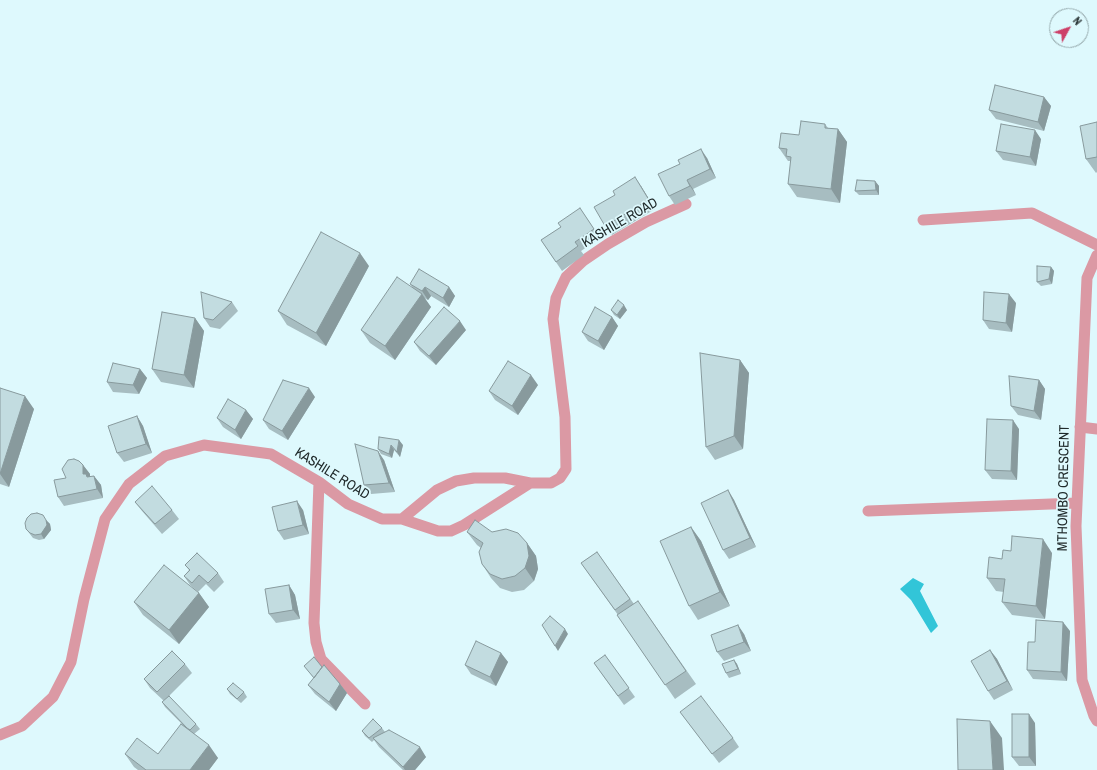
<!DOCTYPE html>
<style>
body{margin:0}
#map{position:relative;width:1097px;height:770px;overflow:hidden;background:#def9fd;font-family:"Archivo Narrow",sans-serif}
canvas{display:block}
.north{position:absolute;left:1049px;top:8px;width:40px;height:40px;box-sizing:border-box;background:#def9fd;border:1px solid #92a6a9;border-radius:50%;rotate:50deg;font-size:11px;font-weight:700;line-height:16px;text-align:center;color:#202a2b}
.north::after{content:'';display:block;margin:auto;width:14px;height:18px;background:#cd3f68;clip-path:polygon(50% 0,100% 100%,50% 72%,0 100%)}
</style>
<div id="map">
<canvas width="1097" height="770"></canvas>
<div class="north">N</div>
</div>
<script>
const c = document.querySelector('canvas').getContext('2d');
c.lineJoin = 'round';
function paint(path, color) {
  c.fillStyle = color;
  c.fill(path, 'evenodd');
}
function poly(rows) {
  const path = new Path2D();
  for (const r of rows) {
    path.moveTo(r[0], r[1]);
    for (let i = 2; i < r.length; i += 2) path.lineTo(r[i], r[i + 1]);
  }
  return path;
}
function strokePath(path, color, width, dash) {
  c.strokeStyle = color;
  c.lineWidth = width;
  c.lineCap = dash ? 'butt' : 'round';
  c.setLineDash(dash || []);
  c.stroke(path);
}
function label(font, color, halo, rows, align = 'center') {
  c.font = font + ' "Archivo Narrow",sans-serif';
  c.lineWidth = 3.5;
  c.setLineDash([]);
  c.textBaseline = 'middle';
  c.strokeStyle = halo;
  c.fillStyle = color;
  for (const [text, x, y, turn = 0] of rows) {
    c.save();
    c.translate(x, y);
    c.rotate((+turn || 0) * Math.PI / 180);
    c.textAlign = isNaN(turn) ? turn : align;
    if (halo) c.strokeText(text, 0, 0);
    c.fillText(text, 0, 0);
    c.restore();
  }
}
paint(poly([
 [913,578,924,584,920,591,938,626,931,633,911,600,900,589]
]), '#32c5d8');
strokePath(poly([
 [923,220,1032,213,1097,245],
 [1097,255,1087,278,1076,526,1082,680,1094,716,1097,721],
 [1080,427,1097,429],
 [319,482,314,623,316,642,321,659,365,704],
 [868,511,1077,503],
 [402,519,438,531,451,531,464,525,530,483],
 [0,735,22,726,53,697,71,662,84,599,105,519,129,484,165,456,204,445,271,454,319,482,348,504,382,519,402,519,437,490,456,481,474,478,505,478,530,483,551,483,560,478,566,469,565,417,553,319,556,298,566,277,583,261,608,244,646,222,686,204]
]), '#db99a4', 11);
paint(poly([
 [1044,97,1051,106,1044,131,996,119,989,110],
 [1097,122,1097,172,1096,173,1086,159],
 [825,124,828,128,838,129,847,142,840,203,797,197,788,184,791,163,790,161,788,161,779,148,799,135],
 [1041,139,1036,166,1003,160,996,151],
 [707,158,716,178,693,189,696,195,675,205,669,196],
 [875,181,879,186,879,195,859,195,855,191],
 [641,186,655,209,612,235,605,226],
 [580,208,600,238,581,251,584,255,562,271,541,240,561,227],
 [369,266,326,346,287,325,278,311],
 [1051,267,1054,271,1052,284,1041,286,1037,282],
 [410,284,449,287,455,296,449,307,431,296,428,300,424,298,431,307,395,360,370,343,361,330,413,288],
 [232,302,238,311,220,329,210,327,204,318],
 [1016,303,1012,332,989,329,983,320],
 [611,310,627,310,620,319,614,315],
 [612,317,618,326,604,350,588,341,582,332],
 [195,318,204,331,194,388,161,382,152,369],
 [466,330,436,365,420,351,414,342],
 [740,360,749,373,743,449,715,460,706,447],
 [140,369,147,378,139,394,113,392,107,382],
 [1039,380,1045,389,1041,420,1018,415,1011,406],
 [538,385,518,415,495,400,489,391],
 [0,388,34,409,9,487,0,484],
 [315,397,288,440,269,429,263,420],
 [246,410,253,419,241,439,223,427,217,418],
 [137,416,143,426,152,453,124,462,117,453],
 [1019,429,1017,480,992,479,985,470],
 [403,445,400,457,394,450,392,458,381,454,378,449],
 [384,460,395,492,371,494,364,485],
 [83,465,90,474,90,477,94,476,101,485,103,498,64,506,58,497,66,478],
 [728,490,734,500,756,547,729,559,723,550],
 [135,502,172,510,179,519,162,534,142,511],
 [303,510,309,534,284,540,278,531],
 [46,520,50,524,51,530,44,539,39,540,33,538,26,529],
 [691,527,701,541,730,606,698,620,689,606],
 [467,532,492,532,527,543,536,556,538,569,534,581,524,590,512,592,500,588,491,578,482,564,481,548,477,545],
 [1011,551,1052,553,1045,619,1012,615,1002,602,1004,592,996,591,987,578,1002,559],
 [597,552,634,604,638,601,696,684,675,699,617,615,618,615,581,563],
 [185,565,218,573,224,582,214,592,206,584,198,592,190,585,184,576,189,570],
 [289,585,295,595,300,619,276,623,269,614],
 [199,593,209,607,179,644,143,615,134,602],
 [1070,631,1067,681,1033,679,1027,670,1035,642],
 [744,634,751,651,724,661,717,652],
 [990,650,997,659,1013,690,994,700,988,691],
 [501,653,508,662,496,686,471,674,465,665],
 [605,655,635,697,624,705,594,663],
 [734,660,737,664,741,674,729,678,726,673],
 [185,664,192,673,169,696,196,724,200,729,194,734,218,758,209,770,138,770,134,767,125,754,158,754,182,724,165,707,162,702,164,701,150,688,144,679],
 [304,666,322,668,340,684,347,693,336,711,315,694,308,685,314,678],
 [227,689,244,692,247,697,241,703,230,694],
 [680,712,733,738,739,747,719,763],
 [1035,723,1036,766,1019,766,1012,757],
 [382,728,385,732,426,757,415,770,403,770,379,747,374,740,372,742,365,736,362,731]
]), '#a7bdc1');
paint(poly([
 [1044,97,1051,106,1044,131,1038,122],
 [838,129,847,142,840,203,831,189],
 [1035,130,1041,139,1036,166,1030,157],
 [701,149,707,158,716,178,710,169],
 [635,177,641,186,655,209,649,200],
 [687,180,693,189,696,195,690,186],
 [875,181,879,186,879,195,876,190],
 [360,253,369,266,326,346,316,333],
 [1051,267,1054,271,1052,284,1049,279],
 [425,287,431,296,428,300,422,291],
 [449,287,455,296,449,307,443,298],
 [422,294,431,307,395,360,385,346],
 [1009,294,1016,303,1012,332,1006,323],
 [624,305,627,310,620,319,617,315],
 [612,317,618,326,604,350,598,341],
 [195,318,204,331,194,388,184,375],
 [460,321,466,330,436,365,429,356],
 [740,360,749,373,743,449,734,436],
 [140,369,147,378,139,394,133,385],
 [531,375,538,385,518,415,512,406],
 [1039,380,1045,389,1041,420,1034,411],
 [309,388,315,397,288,440,282,431],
 [25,396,34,409,9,487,0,474],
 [246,410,253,419,241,439,235,430],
 [137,416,143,426,152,453,146,444],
 [1013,420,1019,429,1017,480,1011,471],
 [399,440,403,445,400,457,397,452],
 [391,445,394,450,392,458,389,454],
 [378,451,384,460,395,492,389,483],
 [83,465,90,474,90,478,83,474],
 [94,476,101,485,103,498,97,489],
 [728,490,734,500,756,547,750,538],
 [297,501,303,510,309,534,303,525],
 [46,520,50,524,51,530,44,539,41,534],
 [691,527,701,541,730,606,720,592],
 [1043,539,1052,553,1045,619,1036,606],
 [527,543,536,556,538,569,534,581,525,568],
 [289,585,295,595,300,619,293,610],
 [199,593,209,607,179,644,169,630],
 [1063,622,1070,631,1067,681,1061,672],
 [738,625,744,634,751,651,744,642],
 [565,629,568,634,558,651,555,646],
 [990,650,997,659,1013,690,1007,681],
 [501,653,508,662,496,686,490,677],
 [734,660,737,664,741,674,738,669],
 [340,684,347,693,336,711,329,702],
 [1029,714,1035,723,1036,766,1029,757],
 [990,721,1002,738,1004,770,993,770],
 [209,745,218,758,209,770,190,770],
 [420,747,426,757,415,770,405,770,403,767]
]), '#889a9d');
const building = poly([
 [995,85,1044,97,1038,122,989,110,995,85],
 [801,121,825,124,825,128,838,129,831,189,788,184,791,157,786,156,787,149,779,148,781,133,799,135,801,121],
 [1097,122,1097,157,1086,159,1080,126,1097,122],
 [1001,124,1035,130,1030,157,996,151,1001,124],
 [701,149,710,169,687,180,690,186,669,196,658,174,680,164,678,160,701,149],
 [635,177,649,200,605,226,594,207,615,195,613,191,635,177],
 [857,180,875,181,876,190,855,191,857,180],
 [580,208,594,229,575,242,578,246,556,262,541,240,561,227,558,223,580,208],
 [321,232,360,253,316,333,278,311,321,232],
 [1037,266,1051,267,1049,279,1037,282,1037,266],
 [419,269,449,287,443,298,425,287,422,291,410,284,419,269],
 [397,277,422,294,385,346,361,330,397,277],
 [201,292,232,302,213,320,204,318,201,292],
 [984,292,1009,294,1006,323,983,320,984,292],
 [618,300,624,305,617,315,611,310,618,300],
 [444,307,460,321,429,356,414,342,444,307],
 [595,307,612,317,598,341,582,332,595,307],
 [162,312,195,318,184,375,152,369,162,312],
 [700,353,740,360,734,436,706,447,700,353],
 [508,361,531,375,512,406,489,391,508,361],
 [113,363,140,369,133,385,107,382,113,363],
 [1009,376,1039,380,1034,411,1011,406,1009,376],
 [283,380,309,388,282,431,263,420,283,380],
 [0,388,25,396,0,474,0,388],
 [228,399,246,410,235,430,217,418,228,399],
 [137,416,146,444,117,453,108,426,137,416],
 [987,419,1013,420,1011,471,985,470,987,419],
 [379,437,399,440,397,452,391,445,389,454,378,449,379,437],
 [355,444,378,451,389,483,364,485,355,444],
 [74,459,79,461,83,465,83,474,86,474,87,477,94,476,97,489,58,497,54,480,66,478,62,469,68,460,74,459],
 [152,486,172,510,155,524,135,502,152,486],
 [728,490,750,538,723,550,701,503,728,490],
 [297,501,303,525,278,531,272,507,297,501],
 [37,513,43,515,46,520,47,525,41,534,35,535,30,533,26,529,25,523,27,518,31,514,37,513],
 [475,520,492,532,506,529,518,533,527,543,529,556,525,568,515,576,502,579,490,574,482,564,479,552,483,543,467,532,475,520],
 [691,527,720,592,689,606,660,541,691,527],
 [1012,536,1043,539,1036,606,1002,602,1005,579,987,578,989,557,1002,559,1003,550,1011,551,1012,536],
 [597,552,630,599,615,610,581,563,597,552],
 [197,553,218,573,208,583,199,575,192,583,184,576,190,570,185,565,197,553],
 [164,565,199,593,169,630,134,602,164,565],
 [289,585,293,610,269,614,265,589,289,585],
 [638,601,686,671,665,685,617,615,638,601],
 [550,616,565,629,555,646,542,625,550,616],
 [1036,620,1063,622,1061,672,1027,670,1028,642,1035,642,1036,620],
 [738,625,744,642,717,652,711,635,738,625],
 [476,641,501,653,490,677,465,665,476,641],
 [990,650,1007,681,988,691,971,661,990,650],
 [172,651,185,664,157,692,144,679,172,651],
 [605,655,629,688,618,696,594,663,605,655],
 [314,657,322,667,314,678,304,666,314,657],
 [734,660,738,669,726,673,722,664,734,660],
 [324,665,340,684,329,702,308,685,324,665],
 [233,683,244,692,237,699,227,689,233,683],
 [169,696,196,724,190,730,187,728,162,702,169,696],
 [701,696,733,738,712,754,680,712,701,696],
 [1012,714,1029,714,1029,757,1012,757,1012,714],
 [373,719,382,728,369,738,362,731,373,719],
 [957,719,990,721,993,770,958,770,957,719],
 [181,724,209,745,190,770,146,770,125,754,137,738,158,754,181,724],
 [389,730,420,747,403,767,373,738,389,730]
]);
paint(building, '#c2dce0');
strokePath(building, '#889a9d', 1);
label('14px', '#202a2b', '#def9fd', [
 ["KASHILE ROAD",620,223,-30],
 ["KASHILE ROAD",332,474,32],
 ["MTHOMBO CRESCENT",1064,488,-89]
]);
</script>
